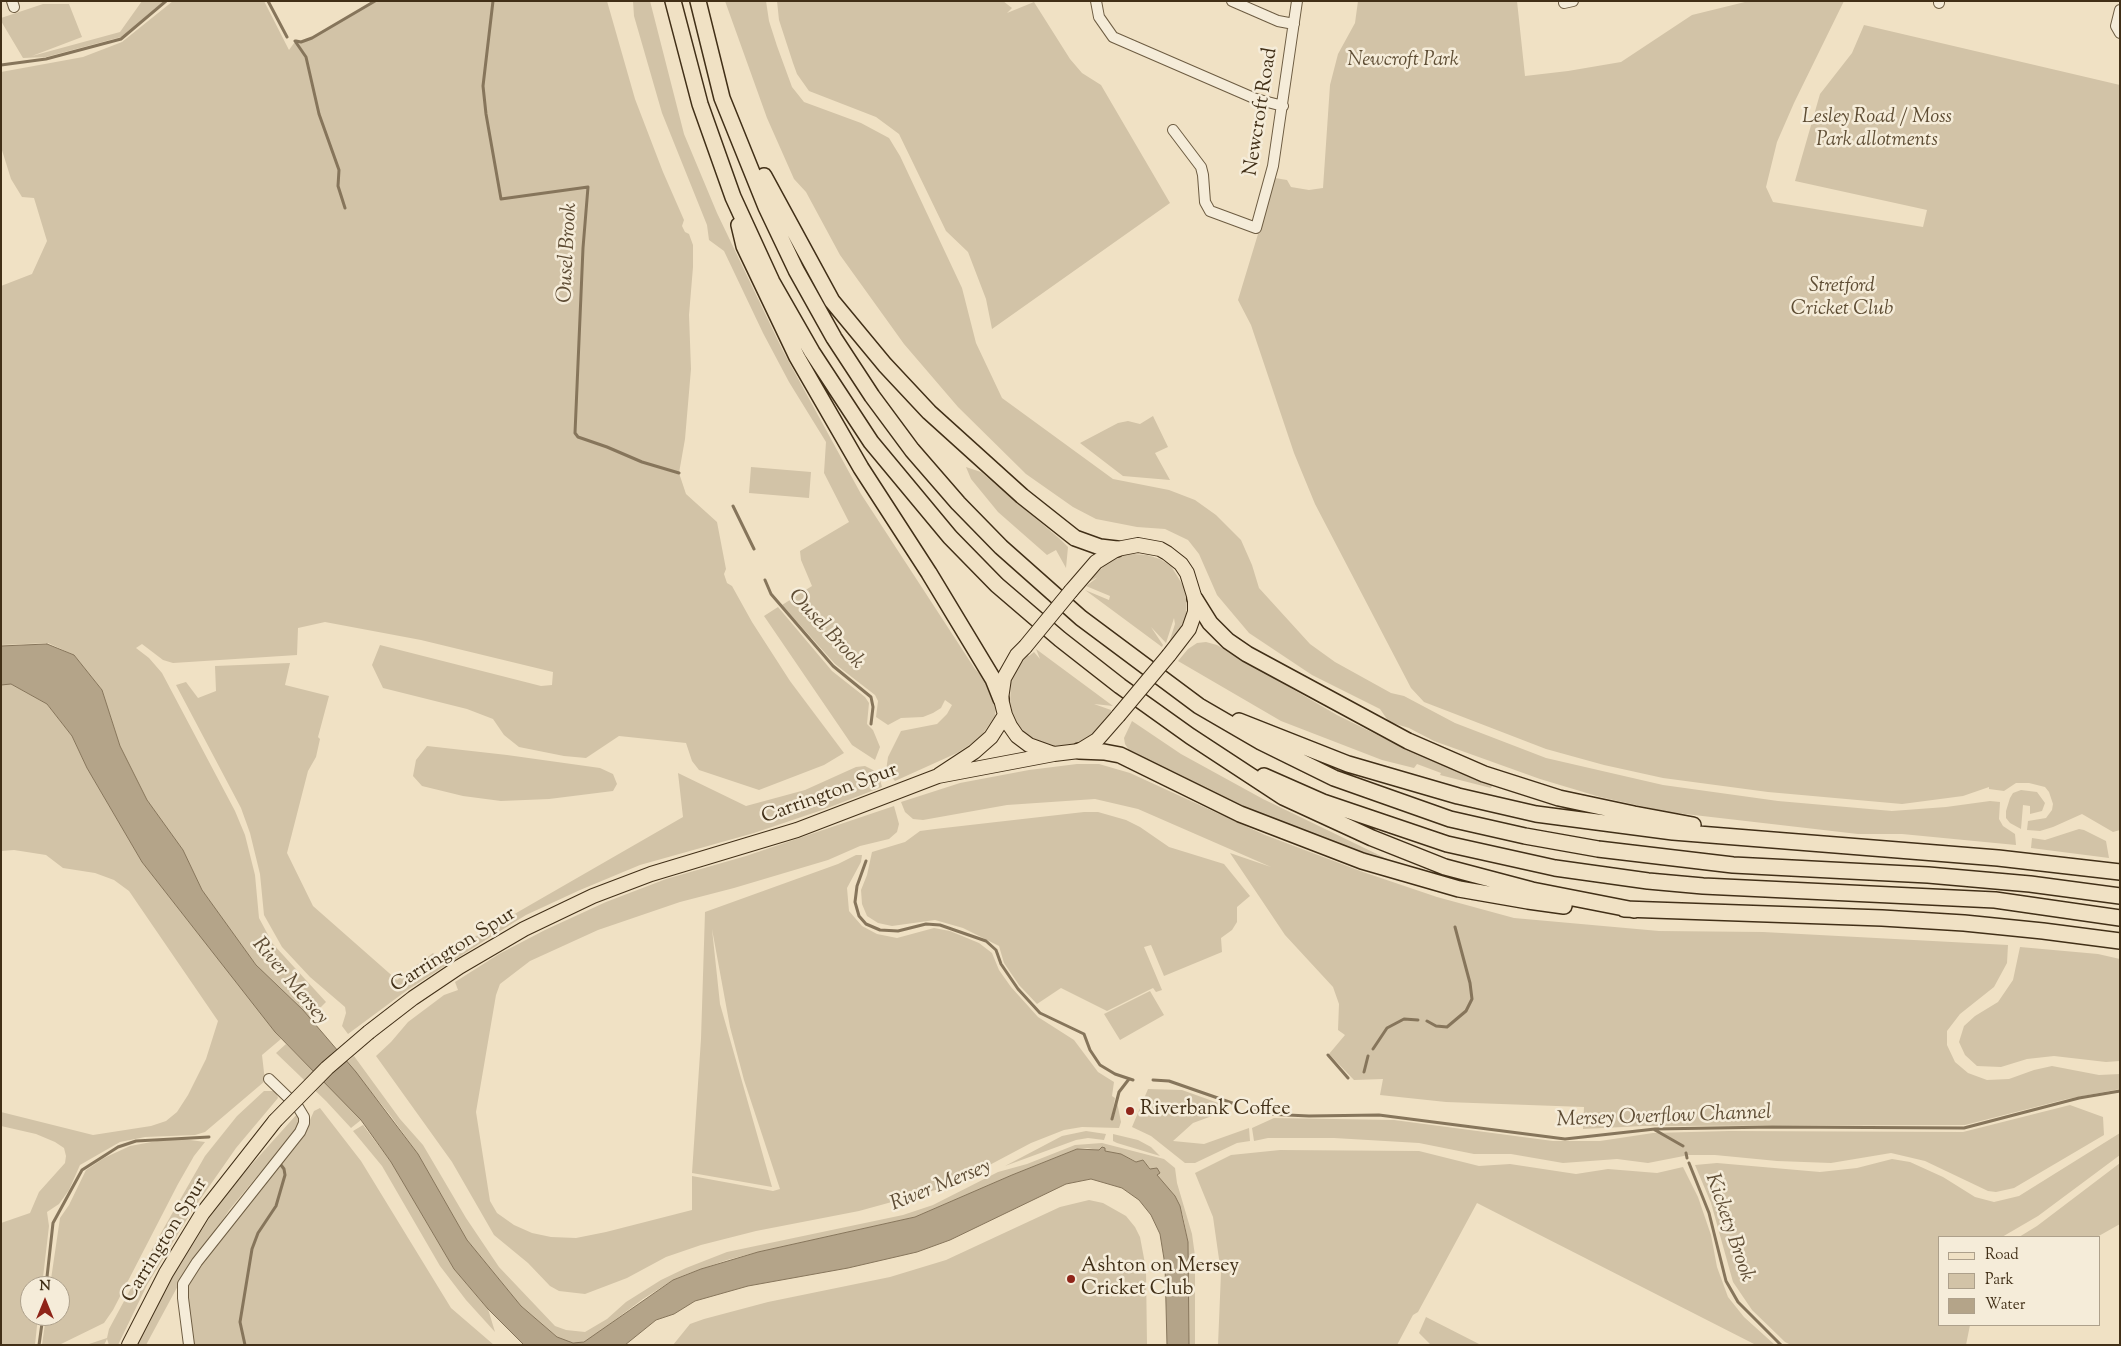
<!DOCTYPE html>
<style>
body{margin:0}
#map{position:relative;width:2121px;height:1346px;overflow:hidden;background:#f0e1c4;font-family:"Sorts Mill Goudy",serif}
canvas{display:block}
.frame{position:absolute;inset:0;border:2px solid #412f17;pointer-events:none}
.legend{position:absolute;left:1938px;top:1236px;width:162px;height:90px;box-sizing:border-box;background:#f5ecd9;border:1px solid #ada08b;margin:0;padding:6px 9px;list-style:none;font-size:15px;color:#412f17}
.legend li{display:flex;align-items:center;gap:10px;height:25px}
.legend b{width:25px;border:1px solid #ada08b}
.north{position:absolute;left:20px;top:1276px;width:50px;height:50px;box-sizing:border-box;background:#f5ecd9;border:1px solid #ada08b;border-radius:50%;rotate:0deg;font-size:14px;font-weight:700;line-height:20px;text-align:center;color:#412f17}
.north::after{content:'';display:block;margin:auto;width:18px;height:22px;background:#8f2418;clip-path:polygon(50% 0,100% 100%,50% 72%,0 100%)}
</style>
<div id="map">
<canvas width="2121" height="1346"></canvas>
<div class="frame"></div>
<ul class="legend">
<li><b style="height:6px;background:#f0e1c4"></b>Road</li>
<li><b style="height:14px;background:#d2c3a7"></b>Park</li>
<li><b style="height:14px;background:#b4a489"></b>Water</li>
</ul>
<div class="north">N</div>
</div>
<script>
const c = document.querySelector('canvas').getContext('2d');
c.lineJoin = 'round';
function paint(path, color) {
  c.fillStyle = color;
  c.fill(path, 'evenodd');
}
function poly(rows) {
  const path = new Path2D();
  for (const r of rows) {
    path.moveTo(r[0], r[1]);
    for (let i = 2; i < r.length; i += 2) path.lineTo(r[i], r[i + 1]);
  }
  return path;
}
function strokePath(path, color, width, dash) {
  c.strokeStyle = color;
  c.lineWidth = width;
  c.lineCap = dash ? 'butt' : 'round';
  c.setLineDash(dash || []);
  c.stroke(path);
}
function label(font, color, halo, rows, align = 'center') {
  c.font = font + ' "Sorts Mill Goudy",serif';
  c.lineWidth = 5;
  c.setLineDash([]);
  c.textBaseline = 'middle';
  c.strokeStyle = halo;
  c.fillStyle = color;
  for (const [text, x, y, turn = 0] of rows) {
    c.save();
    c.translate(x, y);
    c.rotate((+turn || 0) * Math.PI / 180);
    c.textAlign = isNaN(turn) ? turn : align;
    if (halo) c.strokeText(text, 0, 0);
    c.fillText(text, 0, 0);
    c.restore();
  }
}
paint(poly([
 [142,1,164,1,121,37,46,57,23,58,1,21,1,18,43,4,69,4,82,37,32,56,120,32],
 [173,1,264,1,289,50,294,43,312,38,375,1,607,1,635,99,663,172,684,220,682,226,685,232,689,234,693,245,693,267,689,315,691,369,685,439,679,473,686,494,717,522,726,569,724,574,727,583,732,586,752,622,790,681,844,753,824,765,759,790,699,770,692,761,686,743,619,736,586,758,564,756,519,747,504,735,493,719,467,709,383,688,372,665,380,645,541,686,552,685,553,672,421,640,325,622,298,628,297,655,173,663,163,660,142,644,136,648,149,658,162,673,235,811,245,835,255,875,259,918,273,944,326,1002,310,1018,256,965,202,890,183,850,147,800,120,746,102,690,74,655,48,643,1,645,1,286,32,274,47,241,34,198,22,197,11,179,1,147,1,72,83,57,122,42],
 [633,1,650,1,684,134,717,213,783,351,861,494,975,669,984,678,996,704,995,716,980,738,957,753,895,781,886,771,888,757,901,731,937,724,947,714,952,705,945,700,941,708,933,713,923,717,901,718,888,725,876,717,878,701,875,695,835,664,782,605,812,586,801,560,800,551,849,522,824,473,826,442,789,382,763,333,724,251,709,240,707,225,662,113,634,16],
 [725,1,766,1,769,21,777,46,792,87,804,102,861,123,889,138,900,156,962,288,976,343,1002,398,1113,479,1169,490,1195,500,1216,515,1241,540,1252,565,1259,588,1310,644,1335,662,1391,693,1404,696,1455,723,1546,758,1663,785,1778,801,1892,811,1946,807,1990,801,2000,802,1999,819,2003,826,2015,834,2016,845,1902,834,1858,834,1668,812,1600,797,1540,779,1434,741,1409,728,1389,722,1380,709,1312,675,1249,633,1217,595,1199,554,1188,540,1165,529,1137,527,1096,519,1073,507,1026,474,958,407,904,344,840,255,806,192,794,179,767,118],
 [777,1,1003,1,1012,8,1007,13,1034,2,1070,59,1082,73,1101,85,1170,203,992,329,986,299,968,252,946,231,899,134,876,117,809,91,797,74,793,63,779,20],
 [1358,1,1517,1,1525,76,1568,71,1621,62,1692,15,1749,1,1844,1,1794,103,1777,142,1766,187,1773,202,1923,227,1927,210,1795,181,1820,94,1852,53,1864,25,2120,85,2120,830,2113,832,2082,814,2053,827,2040,831,2027,830,2028,821,2046,818,2052,810,2053,804,2049,792,2045,787,2029,783,2016,783,2004,791,1989,789,1989,787,1963,796,1902,804,1768,792,1663,778,1604,765,1546,749,1424,702,1411,688,1315,504,1294,453,1251,325,1238,300,1275,178,1287,180,1291,187,1309,190,1323,188,1330,85,1338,54,1355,23],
 [1153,416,1168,447,1155,453,1170,480,1123,476,1080,443,1118,423,1128,421,1140,424],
 [751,467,811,472,809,498,749,493],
 [966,467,981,472,1060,539,1068,547,1066,568,1056,550,1047,555,998,512,971,479],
 [1134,554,1147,555,1160,559,1171,566,1184,587,1187,597,1186,617,1179,630,1169,643,1175,624,1174,618,1166,643,1151,627,1163,645,1162,647,1085,590,1109,600,1110,596,1086,586,1098,577,1087,583,1109,561,1121,555],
 [778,607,832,671,865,697,869,703,867,724,873,730,880,747,875,760,852,745,764,616],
 [1206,642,1217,645,1337,715,1410,751,1493,784,1491,788,1440,775,1441,773,1417,764,1414,768,1382,760,1281,721,1178,661,1188,649,1197,643],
 [1036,649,1113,706,1094,704,1111,710,1111,712,1092,735,1084,740,1075,744,1052,746,1028,736,1015,721,1010,704,1011,683,1014,673,1027,655,1029,656,1034,652,1040,659],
 [290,663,285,685,329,696,318,737,320,739,316,757,308,771,287,853,313,906,397,980,433,953,438,958,683,817,678,773,746,806,805,790,856,767,865,766,873,770,879,776,882,787,825,809,754,833,640,865,580,890,526,915,484,941,406,991,348,1034,342,1026,346,1013,345,1007,310,977,282,947,264,915,260,874,250,833,241,808,176,685,186,682,198,698,216,691,215,666],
 [11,684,47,704,72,736,87,768,142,862,281,1039,262,1055,265,1081,205,1132,195,1135,145,1137,120,1142,80,1165,69,1190,59,1204,47,1212,49,1226,42,1286,30,1286,30,1316,38,1316,35,1345,1,1345,1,1223,30,1213,39,1192,65,1163,66,1156,64,1148,55,1142,36,1134,1,1126,1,1112,93,1135,151,1126,166,1121,177,1112,188,1095,206,1059,218,1021,129,891,114,880,95,873,63,868,46,855,14,850,1,851,1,685],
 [1132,721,1181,754,1263,799,1412,871,1399,869,1232,805,1130,752,1125,744,1124,738],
 [427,746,507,755,600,768,613,774,617,784,613,791,549,799,501,801,463,796,422,786,413,776,416,760],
 [1077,764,1099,764,1130,773,1265,835,1363,872,1437,897,1514,918,1659,931,1763,932,2008,945,2007,963,1994,987,1960,1014,1947,1031,1947,1045,1955,1062,1968,1073,1987,1080,2009,1079,2034,1070,2052,1066,2099,1075,2120,1074,2120,1089,2067,1099,1965,1125,1643,1126,1583,1129,1584,1107,1446,1102,1380,1095,1383,1079,1354,1080,1329,1054,1345,1035,1338,1030,1339,1004,1333,987,1285,935,1230,853,1271,867,1138,809,1095,799,1007,805,923,820,913,819,905,812,901,802,960,783,1029,770],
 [2021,790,2037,792,2045,803,2042,811,2030,814,2030,806,2023,805,2021,829,2010,823,2006,818,2006,811,2010,798,2013,793],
 [894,806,899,824,897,832,889,839,860,846,828,860,734,888,680,902,598,930,530,961,500,984,496,995,476,1112,490,1201,497,1213,514,1225,532,1233,551,1237,576,1238,606,1232,692,1210,692,1176,773,1191,780,1189,744,1080,730,1027,712,929,720,1004,772,1187,692,1173,701,1039,705,912,838,864,856,855,862,855,861,862,847,888,849,911,862,926,877,934,897,938,934,928,950,931,979,943,992,953,999,970,1011,987,1038,1017,1074,1040,1098,1072,1114,1082,1112,1096,1115,1098,1111,1120,1113,1120,1117,1102,1121,1122,1119,1128,1082,1127,1064,1130,1031,1143,950,1186,859,1211,756,1231,701,1245,666,1257,627,1278,585,1294,559,1291,550,1286,528,1263,494,1235,452,1162,376,1056,391,1042,408,1022,444,995,458,990,455,982,499,954,545,930,606,902,666,879,746,856],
 [1084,812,1098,812,1126,820,1140,827,1169,847,1224,864,1250,896,1237,907,1237,922,1232,930,1221,938,1222,952,1164,976,1151,945,1144,947,1162,990,1156,992,1153,988,1107,1011,1061,988,1037,1004,1019,985,1004,963,999,946,963,928,935,920,892,926,878,923,867,916,862,904,861,890,867,875,872,852,905,842,920,831,935,829],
 [2079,829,2084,830,2106,841,2109,858,2031,848,2032,838,2045,840],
 [2020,947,2098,954,2120,959,2120,1061,2106,1062,2054,1056,2027,1059,2001,1067,1977,1066,1965,1055,1959,1042,1964,1026,1975,1016,1998,1002,2013,980],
 [1150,991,1164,1015,1120,1040,1104,1014],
 [286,1044,333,1090,361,1120,351,1128,326,1101,276,1053],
 [354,1056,400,1119,423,1145,466,1218,499,1267,555,1326,566,1330,585,1332,607,1319,626,1302,661,1280,686,1268,727,1252,903,1215,933,1205,998,1172,1027,1164,1075,1145,1102,1143,1164,1159,1175,1168,1177,1183,1192,1234,1195,1256,1195,1345,1189,1345,1188,1242,1183,1216,1175,1196,1143,1160,1137,1162,1121,1154,1087,1148,1077,1149,1012,1175,915,1217,758,1252,727,1260,687,1274,673,1280,643,1299,588,1340,579,1343,567,1342,557,1337,521,1306,467,1240,418,1154,390,1115,347,1062],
 [1148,1089,1182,1090,1221,1104,1212,1116,1193,1123,1173,1141,1204,1144,1249,1128,1250,1141,1237,1143,1195,1163,1185,1163,1151,1136,1132,1127],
 [264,1091,276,1091,278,1098,236,1148,190,1214,147,1285,118,1345,109,1345,107,1339,104,1345,86,1345,107,1338,109,1329,157,1240,205,1156,237,1116],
 [2070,1105,2103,1117,2104,1135,2014,1188,1996,1192,1988,1191,1925,1161,1891,1153,1831,1163,1777,1161,1715,1155,1689,1155,1648,1163,1617,1159,1563,1163,1511,1154,1474,1154,1419,1143,1334,1138,1268,1138,1254,1141,1252,1128,1274,1118,1394,1120,1553,1141,1600,1141,1653,1133,1729,1131,1963,1132],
 [320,1108,361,1161,451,1308,494,1345,192,1345,186,1300,189,1282,200,1263,305,1131,314,1111],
 [298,1113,300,1120,297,1128,230,1209,180,1282,146,1345,137,1345,159,1298,210,1217,244,1173],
 [363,1125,391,1162,454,1269,488,1309,495,1332,466,1300,440,1266,382,1166,353,1131],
 [1086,1131,1106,1134,1104,1140,1088,1138,1076,1140,1005,1166,1062,1136],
 [2120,1133,2120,1155,2038,1216,2002,1237,1940,1237,1940,1325,1970,1325,1966,1345,1791,1345,1785,1342,1752,1310,1733,1282,1711,1203,1695,1165,1717,1163,1820,1172,1857,1168,1892,1159,1910,1162,1943,1177,1975,1197,1994,1202,2019,1196],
 [1113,1134,1138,1140,1151,1147,1160,1156,1117,1143,1113,1141],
 [183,1139,205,1142,194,1156,178,1184,113,1310,104,1323,59,1345,42,1345,46,1316,60,1316,60,1286,50,1286,60,1218,69,1205,86,1170,104,1158,130,1146,157,1141],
 [1280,1150,1419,1151,1479,1166,1510,1164,1576,1174,1608,1169,1657,1173,1683,1167,1698,1197,1711,1235,1717,1267,1728,1297,1744,1317,1775,1345,1756,1345,1477,1203,1418,1312,1413,1315,1397,1345,1218,1345,1221,1273,1213,1217,1195,1173,1231,1155],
 [2120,1163,2120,1224,2097,1237,2019,1237,2037,1226],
 [1089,1200,1103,1203,1126,1216,1135,1227,1140,1237,1146,1269,1147,1345,673,1345,690,1324,704,1319,768,1302,890,1277,946,1260,1060,1207],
 [1426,1317,1481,1345,1431,1345,1419,1333]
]), '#d2c3a7');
const water = poly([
 [47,644,74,655,102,690,120,746,147,800,183,850,202,890,256,965,303,1010,356,1072,418,1154,467,1240,521,1306,557,1337,573,1343,584,1342,673,1280,701,1269,758,1252,915,1217,1012,1175,1077,1149,1099,1150,1102,1147,1105,1148,1105,1151,1121,1154,1136,1162,1143,1160,1150,1169,1157,1168,1160,1173,1157,1175,1175,1196,1180,1206,1188,1242,1189,1345,1167,1345,1165,1265,1160,1234,1151,1215,1139,1200,1122,1188,1091,1179,1066,1184,950,1240,917,1252,848,1268,748,1286,695,1301,674,1314,656,1320,625,1345,524,1345,488,1309,454,1269,391,1162,361,1120,275,1032,142,862,87,768,72,736,47,704,11,684,1,685,1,646,47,644]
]);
paint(water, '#b4a489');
strokePath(water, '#86755b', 1);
strokePath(poly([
 [268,1,287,37],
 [493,1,483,86,486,114,501,199,588,187,583,248,575,433,578,437,607,447,642,462,679,473],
 [295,41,306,57,319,114,339,170,338,186,345,208],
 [296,41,301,42,312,38,375,1],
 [1,65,46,59,121,39,166,1],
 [733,506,754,549],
 [765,580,771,594,833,666,871,697,873,707,871,724],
 [866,861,857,886,855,902,859,916,866,924,880,930,898,931,926,924,940,925,986,941,996,950,1001,964,1018,989,1040,1013,1084,1034,1090,1050,1100,1065,1115,1074,1133,1080],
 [1427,1021,1436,1026,1447,1027,1466,1011,1472,999,1470,983,1455,927],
 [1373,1049,1387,1028,1404,1019,1418,1020],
 [1328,1055,1348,1078],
 [1364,1072,1368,1056],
 [1153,1080,1169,1081,1235,1104],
 [1256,1110,1266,1114,1309,1116,1379,1115,1565,1139,1655,1129,1772,1127,1964,1128,2079,1098,2120,1091],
 [1112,1119,1119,1092,1129,1079],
 [1655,1130,1683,1146],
 [1686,1153,1687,1158],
 [1689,1163,1709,1213,1726,1281,1738,1302,1781,1345],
 [46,1286,53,1223,82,1170,118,1147,136,1141,209,1137],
 [39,1345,43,1316],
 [245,1345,240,1322,252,1249,258,1233,276,1206,285,1175,284,1169,281,1165]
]), '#86755b', 3);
const minor = poly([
 [12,1,14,7],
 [1096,1,1099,17,1113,37,1256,99,1283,106],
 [1232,1,1278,21,1294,24],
 [1564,3,1573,1],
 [1939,3,1939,1],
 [2120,10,2116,26,2120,33],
 [1173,130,1201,167,1203,175,1205,202,1210,211,1256,228,1273,166,1297,1],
 [189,1345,183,1298,183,1284,197,1262,300,1132,304,1123,304,1117,298,1107,269,1079]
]);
const major = poly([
 [1071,591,1096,562,1117,549,1138,545,1160,549,1167,553,1181,564,1187,573,1195,599,1195,612,1189,629,1169,655],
 [1025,647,1017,655,1004,678,1001,699,1005,715,1010,726,1017,736,1029,745,1054,754,1079,751,1097,740,1118,716],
 [939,775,974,752,991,737,1005,715],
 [369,1032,413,998,459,967,524,929,593,896,651,874,797,830,938,776,1054,754],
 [129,1345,166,1273,202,1214,275,1121]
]);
const highway = poly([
 [673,1,700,104,733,197,772,282,812,352,871,442,950,537,997,585,1060,639,1120,686,1190,736,1283,797,1372,838,1445,867,1532,890,1634,910],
 [698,1,722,98,766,207,796,270,834,338,872,396,912,450,958,503,1001,547,1081,618,1199,706,1261,742,1334,778,1450,819,1525,836,1598,849,1733,865,1928,875,2030,884,2120,896],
 [764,176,832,301,885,365,929,412,1022,496,1075,538,1100,547,1117,549],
 [739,225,744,246,797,357,861,468,929,573,993,679,1001,699],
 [1195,599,1210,623,1228,641,1247,654,1408,741,1484,774,1559,798,1634,814,1693,825],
 [1239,721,1348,764,1458,796,1536,814,1673,832,1998,858,2120,872],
 [1079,751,1104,752,1120,755,1240,814,1362,861,1459,889,1528,901,1564,906],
 [1264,776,1323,802,1447,844,1555,868,1648,881,1703,886,1995,900,2120,918],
 [1624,909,1882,918,1964,923,2043,931,2120,941]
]);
strokePath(minor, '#6d5c42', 12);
strokePath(major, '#412f17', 16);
strokePath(highway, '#412f17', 18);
strokePath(minor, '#f5ecd9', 10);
strokePath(major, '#f0e1c4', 14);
strokePath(highway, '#f0e1c4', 15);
const majorBridge = poly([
 [1025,647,1071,591],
 [1118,716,1169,655],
 [275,1121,327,1068,369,1032]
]);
strokePath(majorBridge, '#412f17', 16, []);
strokePath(majorBridge, '#f0e1c4', 14);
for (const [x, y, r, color] of [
 [1130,1111,5,"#8f2418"],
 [1071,1279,5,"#8f2418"]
]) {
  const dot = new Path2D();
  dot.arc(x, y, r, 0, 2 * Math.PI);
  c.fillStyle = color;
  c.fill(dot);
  strokePath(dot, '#f5ecd9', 2);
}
label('italic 20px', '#5e4d34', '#f5ecd9', [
 ["Newcroft Park",1403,62],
 ["Lesley Road / Moss",1877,119],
 ["Park allotments",1877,142],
 ["Stretford",1842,288],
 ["Cricket Club",1842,311]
]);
label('20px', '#412f17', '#f5ecd9', [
 ["Newcroft Road",1262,112,-81],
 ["Carrington Spur",830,795,-20],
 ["Carrington Spur",454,951,-32],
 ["Carrington Spur",166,1241,-58]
]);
label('20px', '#412f17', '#f5ecd9', [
 ["Riverbank Coffee",1140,1111],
 ["Ashton on Mersey",1081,1268],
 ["Cricket Club",1081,1291]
], 'left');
label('italic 21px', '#5e4c34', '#f5ecd9', [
 ["Ousel Brook",569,253,-87],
 ["Ousel Brook",825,630,47],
 ["River Mersey",289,982,50],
 ["Mersey Overflow Channel",1664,1118,-2],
 ["River Mersey",941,1187,-22],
 ["Kickety Brook",1728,1228,71]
]);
</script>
